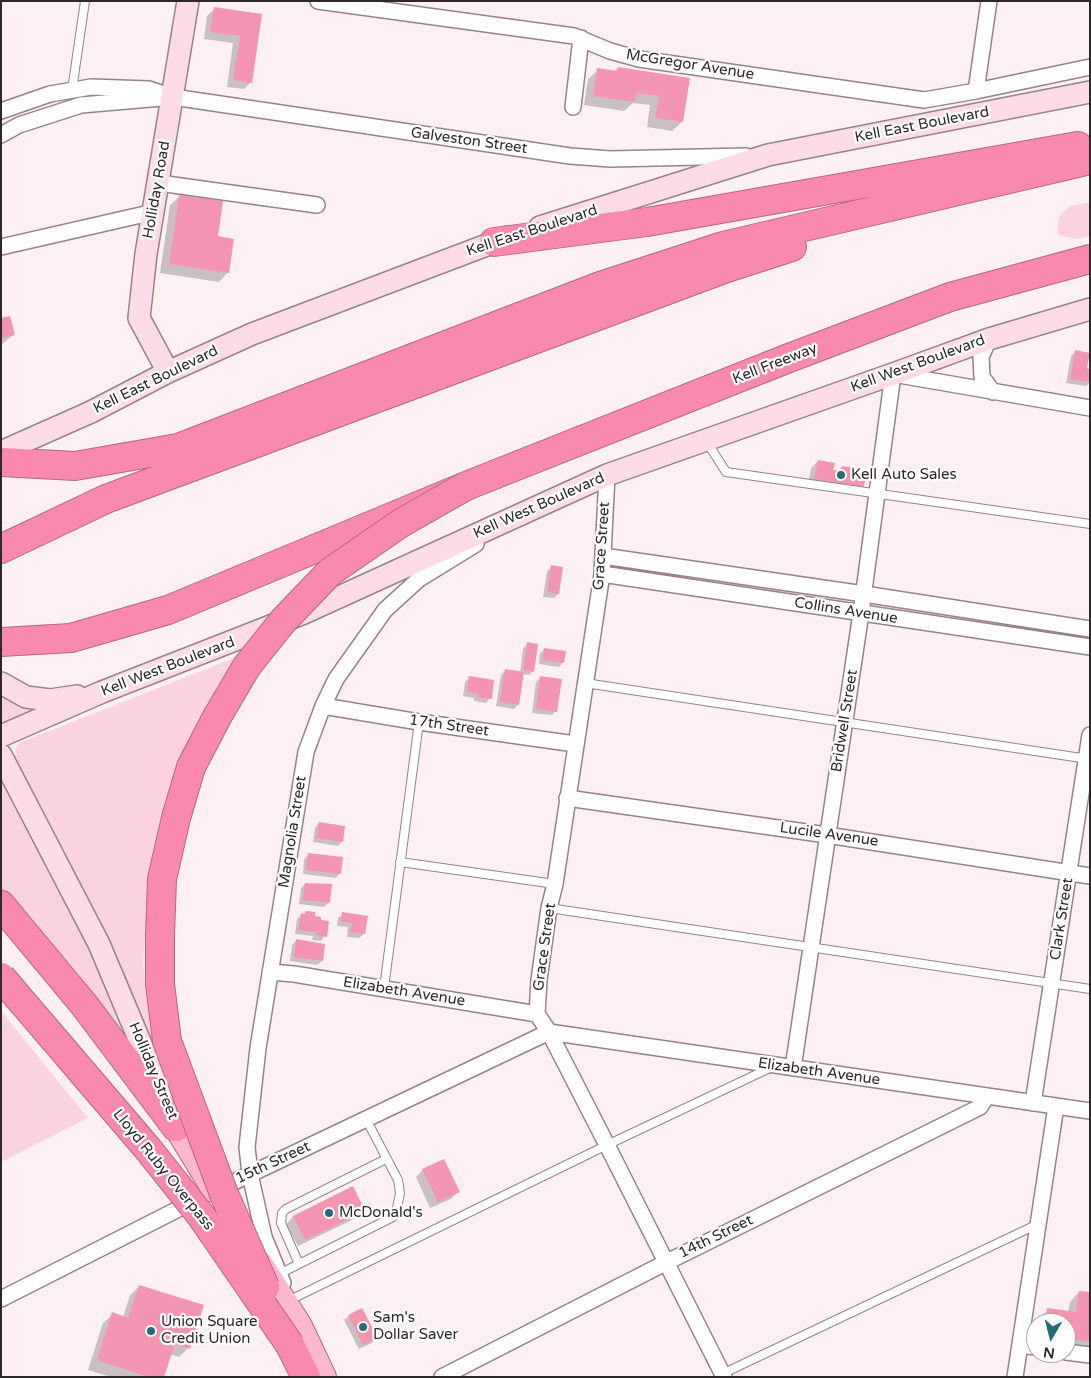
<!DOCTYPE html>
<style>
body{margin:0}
#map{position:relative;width:1091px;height:1378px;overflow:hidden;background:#fcf0f3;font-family:"Varela Round",sans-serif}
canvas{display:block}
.frame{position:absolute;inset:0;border:2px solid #2f282a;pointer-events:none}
.north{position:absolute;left:1026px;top:1313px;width:50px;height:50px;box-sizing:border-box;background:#fff;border:1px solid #aca9aa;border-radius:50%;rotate:188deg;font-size:14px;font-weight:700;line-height:20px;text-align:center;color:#2f282a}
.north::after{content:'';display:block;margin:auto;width:18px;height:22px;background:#246c78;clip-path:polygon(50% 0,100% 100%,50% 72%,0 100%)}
</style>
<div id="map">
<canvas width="1091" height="1378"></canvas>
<div class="frame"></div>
<div class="north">N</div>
</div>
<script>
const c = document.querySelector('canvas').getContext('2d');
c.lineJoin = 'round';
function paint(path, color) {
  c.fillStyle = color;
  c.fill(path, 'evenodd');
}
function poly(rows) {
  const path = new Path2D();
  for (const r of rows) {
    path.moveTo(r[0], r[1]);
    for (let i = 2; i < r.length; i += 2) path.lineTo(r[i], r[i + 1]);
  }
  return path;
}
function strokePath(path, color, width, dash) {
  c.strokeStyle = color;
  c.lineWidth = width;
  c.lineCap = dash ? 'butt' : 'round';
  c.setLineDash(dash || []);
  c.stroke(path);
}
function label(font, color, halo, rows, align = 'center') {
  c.font = font + ' "Varela Round",sans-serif';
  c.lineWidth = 4.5;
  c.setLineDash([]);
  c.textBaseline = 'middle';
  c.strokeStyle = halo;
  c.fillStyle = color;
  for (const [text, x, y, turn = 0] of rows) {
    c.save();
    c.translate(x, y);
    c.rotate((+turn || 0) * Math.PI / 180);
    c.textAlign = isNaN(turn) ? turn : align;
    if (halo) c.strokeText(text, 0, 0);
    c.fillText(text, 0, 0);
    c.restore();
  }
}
paint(poly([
 [1090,202,1090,236,1077,239,1059,235,1057,233,1059,218,1063,212,1071,206],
 [247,653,149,887,143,962,153,1057,110,947,72,866,15,756,16,748,19,743],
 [1,692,46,705,1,727],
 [1,774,67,900,117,1007,126,1033,1,898],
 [1,1011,88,1118,1,1162]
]), '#fad3de');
paint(poly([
 [214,9,260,15,251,82,244,89,227,87,233,43,204,39,207,16],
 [618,68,689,79,682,122,672,131,647,127,650,105,633,103,624,111,584,105,588,79,598,70,614,72],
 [180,196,228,272,219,282,160,273,170,205],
 [1,319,13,335,1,345],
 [1075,352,1086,369,1090,370,1090,383,1086,386,1066,383,1071,356],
 [818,461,832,471,838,472,842,467,863,486,856,493,808,485,811,468],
 [552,567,558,594,554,598,543,597,547,571],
 [528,644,533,671,529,675,522,674,518,704,514,709,496,706,501,675,505,671,520,673,523,648],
 [545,649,563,662,559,667,539,664,540,653],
 [470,677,490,698,486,703,474,701,474,698,463,696,465,682],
 [541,677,556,711,552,715,532,713,536,682],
 [319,823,342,841,338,846,313,842,315,828],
 [309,854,340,873,336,878,303,874,304,859],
 [305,884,331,885,328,903,324,907,299,904,301,888],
 [306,912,313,917,325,936,321,941,312,940,313,936,295,934,297,919],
 [343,914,366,917,364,934,359,938,347,937,348,927,337,926,338,918],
 [296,941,322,961,317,965,290,961,292,945],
 [443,1161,458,1192,451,1199,430,1208,416,1177,423,1170],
 [352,1188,363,1211,356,1218,298,1246,286,1224,293,1217],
 [140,1286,188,1348,179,1357,170,1354,163,1377,111,1377,88,1370,103,1323,113,1314,123,1317,130,1295],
 [1079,1292,1090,1294,1090,1352,1066,1349,1066,1323,1038,1323,1038,1319,1048,1310,1068,1312,1070,1302],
 [349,1316,376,1338,372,1343,359,1349,344,1320]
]), '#0003');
paint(poly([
 [214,7,262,14,252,83,233,80,240,36,210,32],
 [618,67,690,78,683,122,655,118,659,96,637,93,635,102,593,96,597,68,617,71],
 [179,195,223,201,218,236,234,239,229,273,169,264],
 [10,316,15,335,1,338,1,318],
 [1075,350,1090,353,1087,368,1090,369,1090,382,1070,379],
 [818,460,835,463,833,470,841,471,842,466,867,470,864,487,814,479],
 [551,565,563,567,559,594,547,592],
 [527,642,538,644,534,672,523,670],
 [544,648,566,651,564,663,543,660],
 [505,669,524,672,519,705,500,702],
 [469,676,494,680,492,699,478,697,478,694,467,692],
 [540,676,562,679,557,712,536,709],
 [319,822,345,826,343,842,317,838],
 [308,853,343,857,341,874,306,870],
 [305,883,332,884,330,903,302,900],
 [306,911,315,912,315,916,321,917,321,920,329,921,327,937,316,935,316,932,298,930,301,913,305,914],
 [342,912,368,916,365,934,350,932,352,923,341,921],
 [296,939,325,944,323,961,294,957],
 [444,1159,460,1192,438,1202,422,1169],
 [353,1186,365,1211,305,1240,293,1216],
 [139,1285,204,1305,190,1349,175,1344,164,1377,149,1377,97,1360,112,1312,128,1318],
 [1079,1291,1090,1292,1090,1342,1066,1338,1066,1323,1045,1323,1047,1308,1076,1312],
 [362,1308,378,1338,363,1345,348,1315]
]), '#f395b2');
const lane = poly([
 [72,90,85,1],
 [707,442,726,472,1090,524],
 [585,683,1088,759],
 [400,862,555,884],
 [549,908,1090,989],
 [384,988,419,722],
 [299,1264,281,1223,282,1213,286,1209,386,1159],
 [279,1274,393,1217,396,1213,400,1193,398,1180,366,1119],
 [290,1300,607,1145,772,1067],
 [722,1374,1038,1224]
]);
const street = poly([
 [318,1,574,36,610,51,639,59,924,100,976,91,1090,67],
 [976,91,989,1],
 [573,107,581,38],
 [1,111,50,94,91,87,149,89,173,97,570,156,610,159,746,156],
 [1,135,19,125,81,105,162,98],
 [159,183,317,205],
 [1,247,154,212],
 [989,339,981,357,982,377,993,392],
 [607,475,602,574,555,884,549,908,539,980,537,1014,549,1032,607,1145,724,1377],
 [603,556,864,594,1090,629],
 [602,574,1090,647],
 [323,706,419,722,575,744],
 [567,798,827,835,1090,876],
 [270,972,294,974,537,1014],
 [793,1068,861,613,893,374,1090,408],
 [1033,1103,1090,735],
 [217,1190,549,1032,1090,1111],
 [283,1283,264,1237,250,1174,247,1147,258,1048,306,752,323,706,336,679,385,610,419,579,476,544],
 [1,1299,196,1200],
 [1020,1345,1036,1347],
 [1066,1352,1090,1355],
 [442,1377,667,1262,980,1107,987,1096],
 [1015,1377,1056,1106]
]);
const secondary = poly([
 [540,227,768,155,1090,92],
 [168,372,139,318,146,254,188,1],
 [1,452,91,412,168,372,252,334,508,237],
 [1,683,26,697,50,700,77,696],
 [1,736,102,692,304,613,607,475,893,374,989,339,1090,309],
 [1,755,99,944,165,1101]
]);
const primary = poly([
 [176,1127,214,1190],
 [260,1263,300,1326,324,1377]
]);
const highway = poly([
 [494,242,647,222,1078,146],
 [1,462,75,466,178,448,600,286,723,246,1090,160],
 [1,549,106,499,727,268,792,247],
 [1,642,71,638,168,610,466,486,789,358,950,297,1090,259],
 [1,905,85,1006,176,1127],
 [160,935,162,879,176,818,191,767],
 [290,1345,306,1377]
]);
strokePath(lane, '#968388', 10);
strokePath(street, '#968388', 18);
strokePath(secondary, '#968388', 24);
strokePath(primary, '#b36780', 26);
strokePath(highway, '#b36780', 30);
strokePath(lane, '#fff', 8);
strokePath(street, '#fff', 15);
strokePath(secondary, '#fedce7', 21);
strokePath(primary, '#fcb8cf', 24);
strokePath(highway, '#fa89af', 28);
const highwayBridge = poly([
 [191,767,217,717,247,666,283,621,330,572,401,523,466,486],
 [160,935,160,984,167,1041,224,1194,265,1287],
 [1,977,148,1149,202,1217,290,1345]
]);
strokePath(highwayBridge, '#b36780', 30, []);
strokePath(highwayBridge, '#fa89af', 28);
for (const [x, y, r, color] of [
 [841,475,5,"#246c78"],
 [329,1213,5,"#246c78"],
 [363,1327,5,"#246c78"],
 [151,1331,5,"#246c78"]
]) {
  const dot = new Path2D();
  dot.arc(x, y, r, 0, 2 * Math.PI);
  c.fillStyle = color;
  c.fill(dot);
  strokePath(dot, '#fff', 2);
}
label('15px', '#2f282a', '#fff', [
 ["McGregor Avenue",690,65,9],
 ["Kell East Boulevard",922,125,-11],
 ["Galveston Street",469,141,8],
 ["Holliday Road",157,190,-80],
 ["Kell East Boulevard",532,231,-18],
 ["Kell Freeway",775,364,-21],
 ["Kell West Boulevard",918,364,-20],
 ["Kell East Boulevard",156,380,-26],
 ["Kell West Boulevard",539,506,-24],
 ["Grace Street",602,546,-86],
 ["Collins Avenue",846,611,9],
 ["Kell West Boulevard",168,667,-21],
 ["Bridwell Street",845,721,-81],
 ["17th Street",449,726,8],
 ["Magnolia Street",293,832,-81],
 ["Lucile Avenue",829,835,8],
 ["Clark Street",1062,919,-81],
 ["Grace Street",545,947,-82],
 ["Elizabeth Avenue",404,992,9],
 ["Holliday Street",153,1071,67],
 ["Elizabeth Avenue",819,1072,8],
 ["15th Street",273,1163,-25],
 ["Lloyd Ruby Overpass",163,1170,51],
 ["14th Street",716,1237,-26]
]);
label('15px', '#2f282a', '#fff', [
 ["Kell Auto Sales",851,475],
 ["McDonald's",339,1213],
 ["Sam's",373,1318],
 ["Dollar Saver",373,1335],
 ["Union Square",161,1322],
 ["Credit Union",161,1339]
], 'left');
</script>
